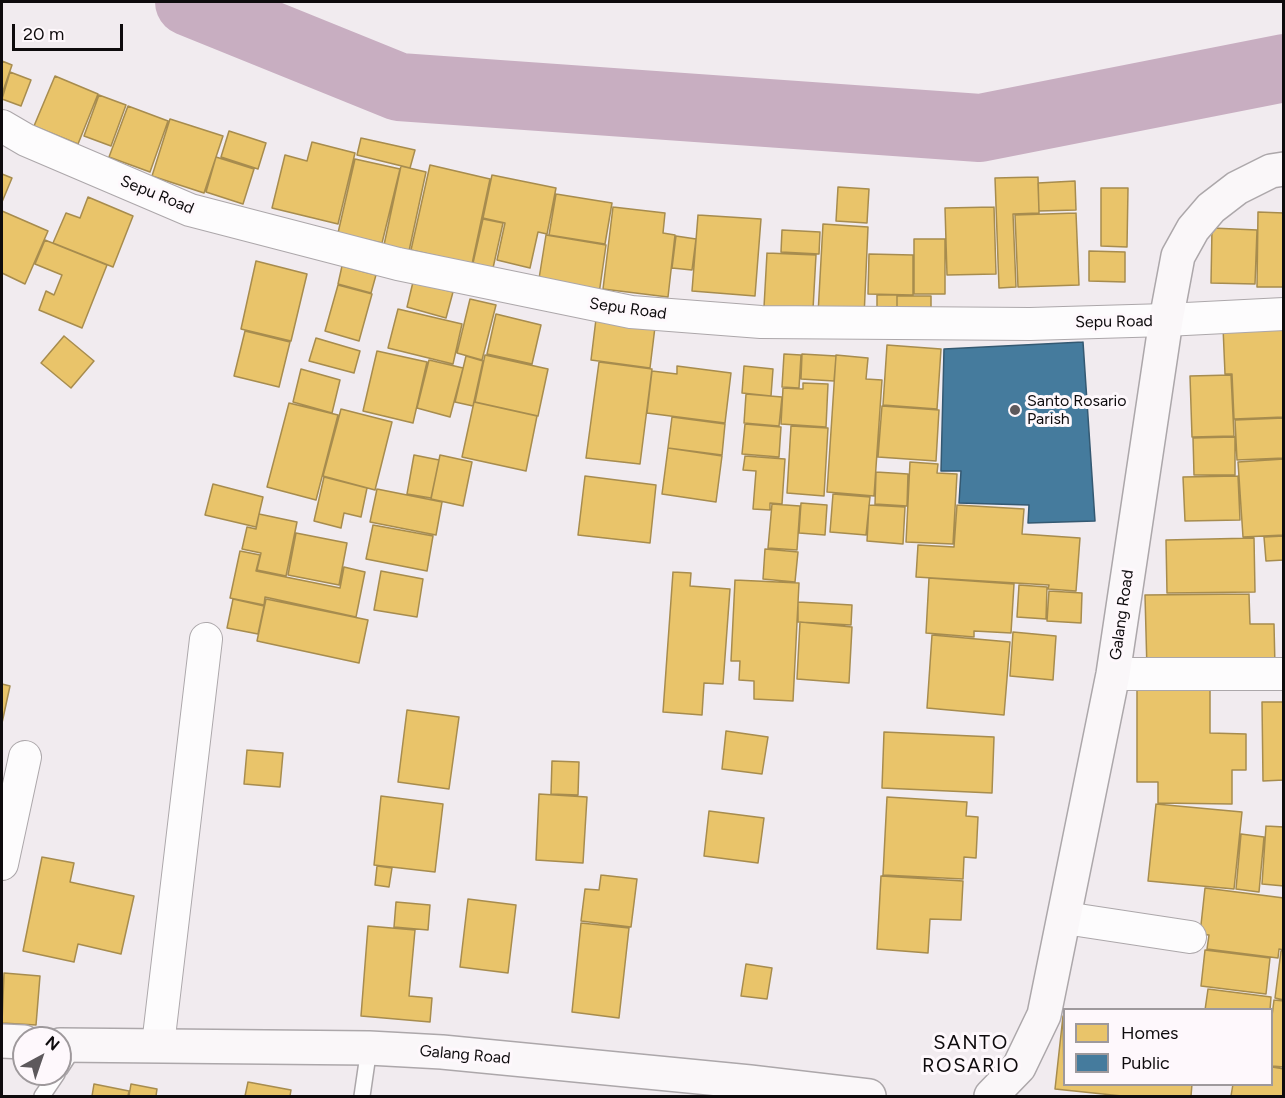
<!DOCTYPE html>
<style>
body{margin:0}
#map{position:relative;width:1285px;height:1098px;overflow:hidden;background:#f1ebef;font-family:Figtree,sans-serif}
canvas{display:block}
.frame{position:absolute;inset:0;border:3px solid #0e0b0d;pointer-events:none}
.legend{position:absolute;left:1063px;top:1008px;width:210px;height:78px;box-sizing:border-box;background:#fef8fc;border:2px solid #9e999c;margin:0;padding:8px 10px;list-style:none;font-size:18px;color:#0e0b0d}
.legend li{display:flex;align-items:center;gap:12px;height:30px}
.legend b{width:30px;border:2px solid #9e999c}
.north{position:absolute;left:12px;top:1026px;width:60px;height:60px;box-sizing:border-box;background:#fef8fc;border:2px solid #9e999c;border-radius:50%;rotate:40deg;font-size:16px;font-weight:700;line-height:24px;text-align:center;color:#0e0b0d}
.north::after{content:'';display:block;margin:auto;width:21px;height:27px;background:#5d595c;clip-path:polygon(50% 0,100% 100%,50% 72%,0 100%)}
.scale{position:absolute;left:12px;top:24px;width:111px;height:27px;box-sizing:border-box;border:3px solid #0e0b0d;border-top:0;padding-left:8px;font-size:18px;line-height:21px;white-space:nowrap;color:#0e0b0d;-webkit-text-stroke:4px #fef8fc;paint-order:stroke}
</style>
<div id="map">
<canvas width="1285" height="1098"></canvas>
<div class="frame"></div>
<ul class="legend">
<li><b style="height:16px;background:#e9c46a"></b>Homes</li>
<li><b style="height:16px;background:#457b9d"></b>Public</li>
</ul>
<div class="north">N</div>
<div class="scale">20 m</div>
</div>
<script>
const c = document.querySelector('canvas').getContext('2d');
c.lineJoin = 'round';
function paint(path, color) {
  c.fillStyle = color;
  c.fill(path, 'evenodd');
}
function poly(rows) {
  const path = new Path2D();
  for (const r of rows) {
    path.moveTo(r[0], r[1]);
    for (let i = 2; i < r.length; i += 2) path.lineTo(r[i], r[i + 1]);
  }
  return path;
}
function strokePath(path, color, width, dash) {
  c.strokeStyle = color;
  c.lineWidth = width;
  c.lineCap = dash ? 'butt' : 'round';
  c.setLineDash(dash || []);
  c.stroke(path);
}
function label(font, color, halo, rows, align = 'center') {
  c.font = font + ' Figtree,sans-serif';
  c.lineWidth = 6;
  c.setLineDash([]);
  c.textBaseline = 'middle';
  c.strokeStyle = halo;
  c.fillStyle = color;
  for (const [text, x, y, turn = 0] of rows) {
    c.save();
    c.translate(x, y);
    c.rotate((+turn || 0) * Math.PI / 180);
    c.textAlign = isNaN(turn) ? turn : align;
    if (halo) c.strokeText(text, 0, 0);
    c.fillText(text, 0, 0);
    c.restore();
  }
}
const homes = poly([
 [2,61,12,65,2,94,2,61],
 [10,72,31,80,21,106,2,99,10,72],
 [55,76,98,94,78,144,34,126,55,76],
 [99,95,126,105,111,146,84,136,99,95],
 [128,106,168,121,150,172,109,157,128,106],
 [170,119,223,136,204,193,152,176,170,119],
 [229,131,266,143,258,169,221,157,229,131],
 [361,138,415,150,410,168,357,155,361,138],
 [312,142,355,153,338,224,272,208,285,155,307,161,312,142],
 [216,157,254,169,243,204,206,192,216,157],
 [355,159,400,169,382,243,338,233,355,159],
 [430,165,490,179,472,264,411,250,430,165],
 [401,166,426,172,409,251,384,245,401,166],
 [2,174,12,178,2,202,2,174],
 [492,175,556,188,547,234,538,232,530,268,497,260,505,223,483,218,492,175],
 [1038,177,1039,213,1013,214,1016,287,999,288,995,178,1038,177],
 [1075,181,1076,210,1039,211,1038,183,1075,181],
 [838,187,869,189,867,223,836,221,838,187],
 [1101,188,1128,188,1127,247,1101,246,1101,188],
 [556,194,612,203,605,244,549,235,556,194],
 [88,197,133,216,113,267,53,243,66,213,80,218,88,197],
 [613,207,665,213,663,233,675,235,668,297,603,289,613,207],
 [994,207,996,274,947,275,945,208,994,207],
 [2,211,48,231,25,284,2,273,2,211],
 [1258,212,1284,213,1284,287,1257,287,1258,212],
 [1076,213,1079,285,1018,287,1015,215,1076,213],
 [698,215,761,219,755,296,692,291,698,215],
 [483,219,503,223,493,268,473,263,483,219],
 [823,224,868,227,864,317,818,314,823,224],
 [1212,228,1257,230,1255,284,1211,283,1212,228],
 [782,230,820,232,819,254,781,252,782,230],
 [546,235,606,245,599,294,538,285,546,235],
 [676,236,696,239,692,270,672,268,676,236],
 [914,239,945,239,945,294,914,294,914,239],
 [45,240,107,265,82,328,39,310,46,291,54,295,62,275,35,264,45,240],
 [1089,251,1125,252,1125,282,1089,281,1089,251],
 [767,253,816,255,813,309,764,307,767,253],
 [869,254,913,255,913,295,868,294,869,254],
 [256,261,307,274,291,341,241,329,256,261],
 [342,266,376,275,371,293,338,284,342,266],
 [413,282,453,292,446,318,407,307,413,282],
 [338,285,372,294,359,341,325,331,338,285],
 [877,295,897,295,897,315,877,315,877,295],
 [897,296,931,296,931,315,897,315,897,296],
 [470,299,496,305,482,360,457,353,470,299],
 [398,309,462,324,453,364,388,348,398,309],
 [496,314,541,325,532,364,487,354,496,314],
 [596,319,655,327,650,368,591,360,596,319],
 [1284,325,1284,417,1234,419,1232,374,1225,374,1223,327,1284,325],
 [245,331,290,342,279,387,234,376,245,331],
 [64,336,94,361,71,388,41,363,64,336],
 [316,338,360,351,354,373,309,361,316,338],
 [887,345,941,349,937,409,883,405,887,345],
 [377,351,427,362,413,423,363,411,377,351],
 [784,354,801,355,799,388,782,387,784,354],
 [802,354,836,356,834,381,801,379,802,354],
 [485,355,548,369,538,416,475,402,485,355],
 [836,355,868,358,866,379,882,380,874,496,827,492,836,355],
 [466,356,483,361,473,406,455,402,466,356],
 [429,360,463,368,450,417,417,408,429,360],
 [599,362,652,369,640,464,586,458,599,362],
 [677,366,731,373,725,423,647,413,652,371,677,374,677,366],
 [744,366,773,369,771,396,742,393,744,366],
 [301,369,340,380,332,413,293,402,301,369],
 [1231,375,1234,436,1192,437,1190,376,1231,375],
 [803,383,828,384,826,427,781,424,783,388,803,389,803,383],
 [746,394,782,397,779,426,744,423,746,394],
 [474,402,537,416,526,471,462,457,474,402],
 [289,403,338,415,316,500,267,487,289,403],
 [882,406,939,410,936,461,878,457,882,406],
 [341,409,392,422,375,490,323,476,341,409],
 [672,417,725,424,722,455,668,448,672,417],
 [1284,418,1284,458,1237,460,1235,420,1284,418],
 [745,424,781,427,779,457,742,454,745,424],
 [791,426,828,428,824,496,787,493,791,426],
 [1235,437,1235,475,1194,475,1193,438,1235,437],
 [668,448,722,456,716,502,662,494,668,448],
 [414,455,439,460,431,498,407,494,414,455],
 [440,455,472,462,463,506,431,499,440,455],
 [745,456,785,459,782,504,770,503,770,510,753,509,756,471,743,470,745,456],
 [1284,459,1284,535,1243,537,1238,462,1284,459],
 [910,462,938,464,937,473,957,474,953,544,906,542,910,462],
 [876,472,908,474,907,506,875,504,876,472],
 [585,476,656,485,650,543,578,535,585,476],
 [1238,476,1240,520,1185,521,1183,477,1238,476],
 [324,477,367,488,361,517,344,513,341,528,314,521,324,477],
 [213,484,263,497,256,527,205,515,213,484],
 [377,489,442,502,436,535,370,522,377,489],
 [833,494,870,497,866,535,830,532,833,494],
 [801,503,827,505,825,535,799,533,801,503],
 [772,504,800,506,797,550,768,548,772,504],
 [869,505,905,507,903,544,867,541,869,505],
 [957,505,1024,509,1022,534,1080,538,1076,591,1048,589,1049,585,916,577,918,545,954,547,957,505],
 [259,514,297,522,286,576,257,570,261,553,242,549,247,527,256,529,259,514],
 [373,525,433,536,427,571,366,559,373,525],
 [296,533,347,543,339,585,288,575,296,533],
 [1284,536,1284,560,1266,561,1264,537,1284,536],
 [1254,538,1255,592,1167,593,1166,540,1254,538],
 [765,549,798,552,795,582,763,579,765,549],
 [240,551,260,555,256,571,340,588,344,567,365,572,356,617,265,597,264,605,230,598,240,551],
 [381,571,423,579,417,617,374,610,381,571],
 [673,572,691,573,690,586,730,589,723,684,704,683,702,715,663,712,673,572],
 [929,578,1014,584,1011,633,974,631,974,637,926,633,929,578],
 [735,580,799,583,793,701,754,699,754,681,739,680,740,661,731,661,735,580],
 [1019,585,1047,587,1046,619,1017,617,1019,585],
 [1049,591,1082,593,1081,623,1047,621,1049,591],
 [1249,594,1250,624,1274,624,1275,668,1147,670,1145,595,1249,594],
 [233,599,264,606,258,634,227,628,233,599],
 [266,599,368,620,359,663,257,641,266,599],
 [798,602,852,605,851,625,798,622,798,602],
 [800,622,852,627,849,683,797,679,800,622],
 [1013,632,1056,636,1053,680,1010,676,1013,632],
 [932,635,1010,642,1004,715,927,708,932,635],
 [1137,681,1210,682,1210,733,1246,734,1246,770,1232,770,1232,804,1158,803,1158,782,1137,782,1137,681],
 [2,684,10,686,2,723,2,684],
 [1262,702,1284,702,1284,780,1263,781,1262,702],
 [407,710,459,717,449,789,398,782,407,710],
 [726,731,768,737,762,774,722,769,726,731],
 [884,732,994,737,992,793,882,788,884,732],
 [247,750,283,753,280,787,244,784,247,750],
 [552,761,579,762,578,795,551,794,552,761],
 [539,794,587,797,583,863,536,860,539,794],
 [381,796,443,804,435,872,374,865,381,796],
 [887,797,967,802,966,816,978,817,976,858,964,857,963,879,883,875,887,797],
 [1156,804,1242,812,1234,889,1148,881,1156,804],
 [709,811,764,818,758,863,704,856,709,811],
 [1266,826,1284,827,1284,886,1262,884,1266,826],
 [1241,834,1264,837,1259,892,1236,889,1241,834],
 [42,857,74,863,70,882,134,896,121,954,78,944,74,962,23,951,42,857],
 [377,866,392,868,389,887,375,885,377,866],
 [601,875,637,879,631,927,581,921,585,889,599,890,601,875],
 [881,876,963,881,961,920,930,919,928,953,877,949,881,876],
 [1205,888,1284,898,1284,950,1279,949,1278,958,1207,949,1209,935,1200,934,1205,888],
 [468,899,516,905,508,973,460,967,468,899],
 [396,902,430,905,428,930,394,927,396,902],
 [581,923,629,928,619,1018,572,1012,581,923],
 [368,926,415,930,409,996,432,998,430,1022,361,1016,368,926],
 [1205,950,1270,958,1266,994,1201,986,1205,950],
 [1281,951,1284,951,1284,1000,1275,998,1281,951],
 [746,964,772,968,767,999,741,996,746,964],
 [4,973,40,976,36,1025,2,1023,4,973],
 [1208,989,1271,997,1270,1010,1205,1010,1208,989],
 [1274,1000,1284,1001,1284,1067,1272,1066,1272,1016,1274,1000],
 [1063,1016,1064,1084,1192,1084,1191,1096,1122,1096,1055,1089,1063,1016],
 [1272,1067,1284,1069,1284,1096,1231,1096,1233,1084,1272,1084,1272,1067],
 [248,1082,291,1090,290,1096,245,1096,248,1082],
 [94,1084,129,1091,128,1096,92,1096,94,1084],
 [131,1084,157,1089,156,1096,129,1096,131,1084]
]);
paint(homes, '#e9c46a');
strokePath(homes, '#a78c4e', 1.5);
const public = poly([
 [1083,342,1095,521,1028,523,1029,505,959,503,961,471,941,471,944,349,1083,342]
]);
paint(public, '#457b9d');
strokePath(public, '#345972', 1.5);
strokePath(poly([
 [189,2,399,87,980,128,1284,68]
]), '#c8aec1', 68);
const lane = poly([
 [60,1069,75,1046],
 [42,1096,57,1074],
 [362,1096,369,1048]
]);
const street = poly([
 [2,126,26,140,190,210,398,264,631,312,761,322,1030,324,1166,320,1284,314],
 [1113,674,1284,674],
 [2,864,25,757],
 [1065,918,1190,937],
 [158,1045,206,639]
]);
const secondary = poly([
 [2,1041,24,1042],
 [60,1045,369,1048,442,1052,750,1082,869,1096],
 [991,1096,1019,1067,1044,1015,1113,674,1166,320,1178,256,1193,229,1211,208,1237,188,1271,171,1284,169]
]);
strokePath(lane, '#aca7aa', 18);
strokePath(street, '#aca7aa', 34);
strokePath(secondary, '#aca7aa', 36);
strokePath(lane, '#fdfcfd', 15);
strokePath(street, '#fdfcfd', 32);
strokePath(secondary, '#faf7f9', 33);
for (const [x, y, r, color] of [
 [1015,410,6,"#5d595c"]
]) {
  const dot = new Path2D();
  dot.arc(x, y, r, 0, 2 * Math.PI);
  c.fillStyle = color;
  c.fill(dot);
  strokePath(dot, '#fef8fc', 2);
}
label('16px', '#0e0b0d', '#fef8fc', [
 ["Sepu Road",157,195,22],
 ["Sepu Road",628,309,8],
 ["Sepu Road",1114,322,-1],
 ["Galang Road",1122,615,-82],
 ["Galang Road",465,1055,5]
]);
label('16px', '#0e0b0d', '#fef8fc', [
 ["Santo Rosario",1027,401],
 ["Parish",1027,419]
], 'left');
c.letterSpacing = '1.5px';
label('20px', '#0e0b0d', '#fef8fc', [
 ["SANTO",971,1043],
 ["ROSARIO",971,1066]
]);
c.letterSpacing = '0px';
</script>
